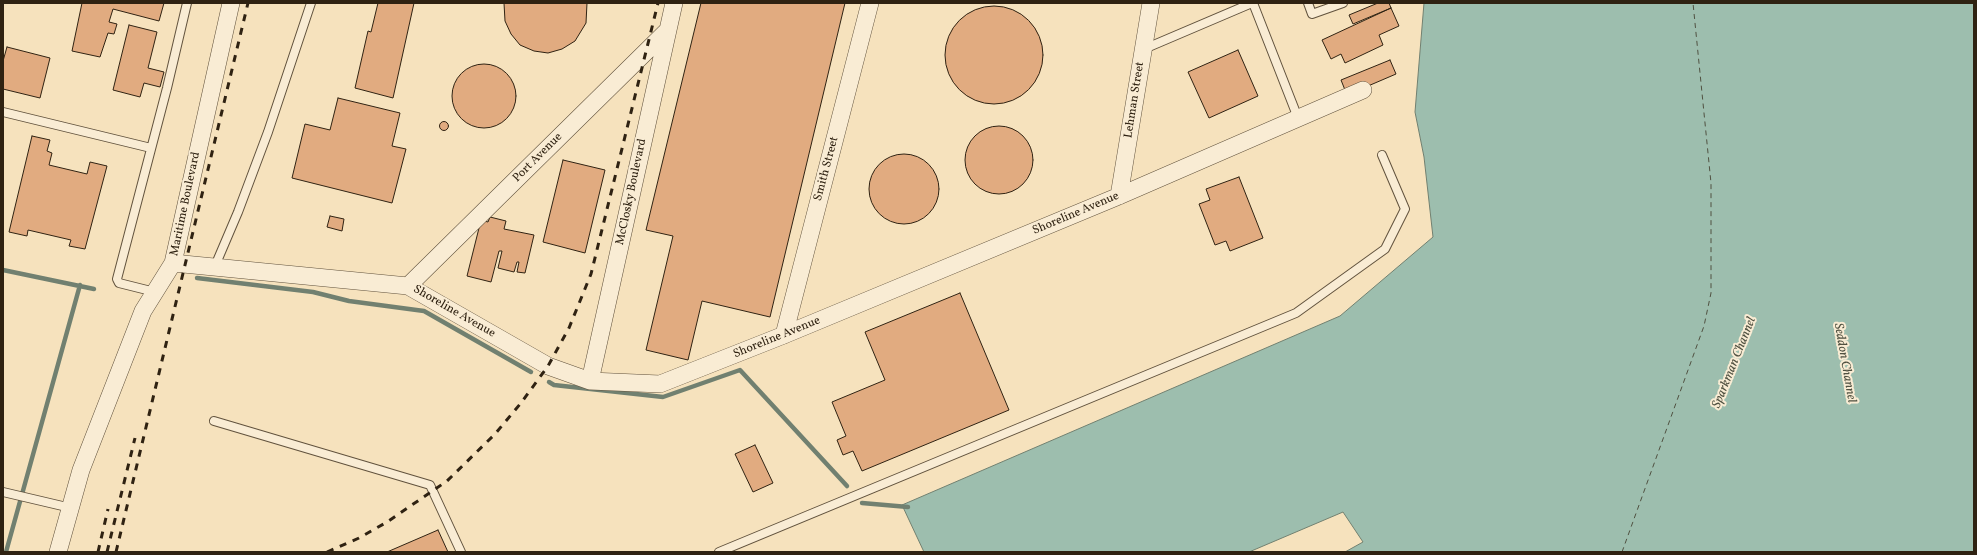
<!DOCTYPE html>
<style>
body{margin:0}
#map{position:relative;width:1977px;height:555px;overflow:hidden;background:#f6e2bd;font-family:Vollkorn,serif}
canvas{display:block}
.frame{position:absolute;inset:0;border:4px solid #2f2212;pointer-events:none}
</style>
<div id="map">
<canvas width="1977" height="555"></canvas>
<div class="frame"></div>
</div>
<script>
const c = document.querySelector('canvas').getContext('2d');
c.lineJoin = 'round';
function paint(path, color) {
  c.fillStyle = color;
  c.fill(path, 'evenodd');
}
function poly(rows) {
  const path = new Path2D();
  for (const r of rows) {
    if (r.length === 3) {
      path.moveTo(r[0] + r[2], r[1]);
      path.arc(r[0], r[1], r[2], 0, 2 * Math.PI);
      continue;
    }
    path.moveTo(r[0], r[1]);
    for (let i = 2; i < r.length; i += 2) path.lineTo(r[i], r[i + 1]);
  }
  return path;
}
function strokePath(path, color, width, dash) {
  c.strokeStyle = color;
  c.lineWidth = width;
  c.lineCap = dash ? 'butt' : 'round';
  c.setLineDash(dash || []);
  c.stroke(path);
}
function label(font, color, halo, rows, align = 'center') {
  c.font = font + ' Vollkorn,serif';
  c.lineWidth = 4;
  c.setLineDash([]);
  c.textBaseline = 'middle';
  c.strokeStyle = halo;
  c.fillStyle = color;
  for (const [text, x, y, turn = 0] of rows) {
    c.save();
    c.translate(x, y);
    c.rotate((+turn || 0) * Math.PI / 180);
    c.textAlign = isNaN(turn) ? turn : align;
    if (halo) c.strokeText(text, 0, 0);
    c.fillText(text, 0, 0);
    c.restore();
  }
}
const water = poly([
 [1424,3,1974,3,1974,552,1345,552,1363,542,1343,512,1249,552,924,552,902,505,1340,316,1433,237,1424,157,1415,112,1424,3]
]);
paint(water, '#9dbeae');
strokePath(water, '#718070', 1);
strokePath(poly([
 [3,270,94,289],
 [197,278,313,292,349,301,424,311,531,372],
 [549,382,554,385,663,397,740,370,847,486],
 [862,503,908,507],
 [6,552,80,285]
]), '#718070', 4.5);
strokePath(poly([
 [1622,552,1704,326,1711,293,1711,183,1693,3]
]), '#505141', 1, [5, 4]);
const building = poly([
 [82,3,164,3,159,21,113,9,109,22,117,24,114,34,108,33,100,57,72,51,82,3],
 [378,3,414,3,393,98,355,88,368,31,371,32,378,3],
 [504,3,587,3,586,23,575,41,562,49,548,53,534,51,520,45,511,34,505,21,504,3],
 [701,3,845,3,770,317,702,301,688,360,646,350,673,236,646,230,701,3],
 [1378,3,1389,3,1391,8,1353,24,1349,15,1378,3],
 [994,55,49],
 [1391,8,1399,26,1379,35,1383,45,1345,63,1341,54,1331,59,1322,40,1391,8],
 [129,25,157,32,148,68,164,72,160,87,144,83,140,97,113,90,129,25],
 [7,47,50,58,40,98,3,89,3,61,7,47],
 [1238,50,1258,96,1209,118,1188,72,1238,50],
 [1390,60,1396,74,1347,95,1341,80,1390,60],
 [484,96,32],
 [338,98,400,113,392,146,406,149,392,203,292,178,305,124,330,130,338,98],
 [444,126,4.5],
 [999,160,34],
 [32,136,50,140,47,151,52,153,49,165,87,174,90,162,107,166,85,249,69,246,71,240,28,230,27,236,9,232,32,136],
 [904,189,35],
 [563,160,605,170,585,253,543,242,563,160],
 [1239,177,1263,238,1230,251,1226,241,1215,245,1199,204,1210,200,1206,189,1239,177],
 [330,216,344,219,342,231,327,227,330,216],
 [490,217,506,221,504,229,534,235,525,273,517,272,519,262,517,262,514,272,498,268,502,251,499,251,491,282,467,276,481,220,488,222,490,217],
 [960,293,1009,410,862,471,853,451,843,455,837,440,846,436,832,402,885,380,865,332,960,293],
 [755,445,773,483,753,492,735,454,755,445],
 [438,530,448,552,387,552,438,530]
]);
paint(building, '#e1ab80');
strokePath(building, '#2f2212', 1);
const service = poly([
 [1253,3,1298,118],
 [1308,3,1312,14,1343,3],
 [1144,49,1252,3],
 [3,112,151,148],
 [215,266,238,212,268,132,311,3],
 [155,292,119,283,117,279,167,88,187,3],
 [214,421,430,485,461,552],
 [3,492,71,508],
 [719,552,1296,313,1385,249,1405,209,1382,155]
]);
const minor = poly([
 [1119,196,1151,3],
 [173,263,408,286,548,366,590,381,660,384,784,335,1119,196,1363,90],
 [408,286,668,30],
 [784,335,870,3],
 [590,381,674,3],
 [58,552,81,470,143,311,173,263,231,3]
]);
strokePath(service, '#61523d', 10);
strokePath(minor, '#61523d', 18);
strokePath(service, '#f9ecd4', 8);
strokePath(minor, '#f9ecd4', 17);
strokePath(poly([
 [98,552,108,509],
 [107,552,135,438],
 [116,552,248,3],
 [327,552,359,538,387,522,447,481,495,434,521,403,548,366,569,328,591,274,658,3]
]), '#2f2212', 3, [7, 7]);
label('12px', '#2f2212', '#f9ecd4', [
 ["Lehman Street",1135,100,-81],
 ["Port Avenue",538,158,-45],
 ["Smith Street",827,169,-75],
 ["McClosky Boulevard",632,192,-78],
 ["Maritime Boulevard",186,204,-78],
 ["Shoreline Avenue",1076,214,-23],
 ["Shoreline Avenue",454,312,30],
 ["Shoreline Avenue",777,338,-22]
]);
label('italic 13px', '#505141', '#f9ecd4', [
 ["Sparkman Channel",1735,363,-68],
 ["Seddon Channel",1844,363,80]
]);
</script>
